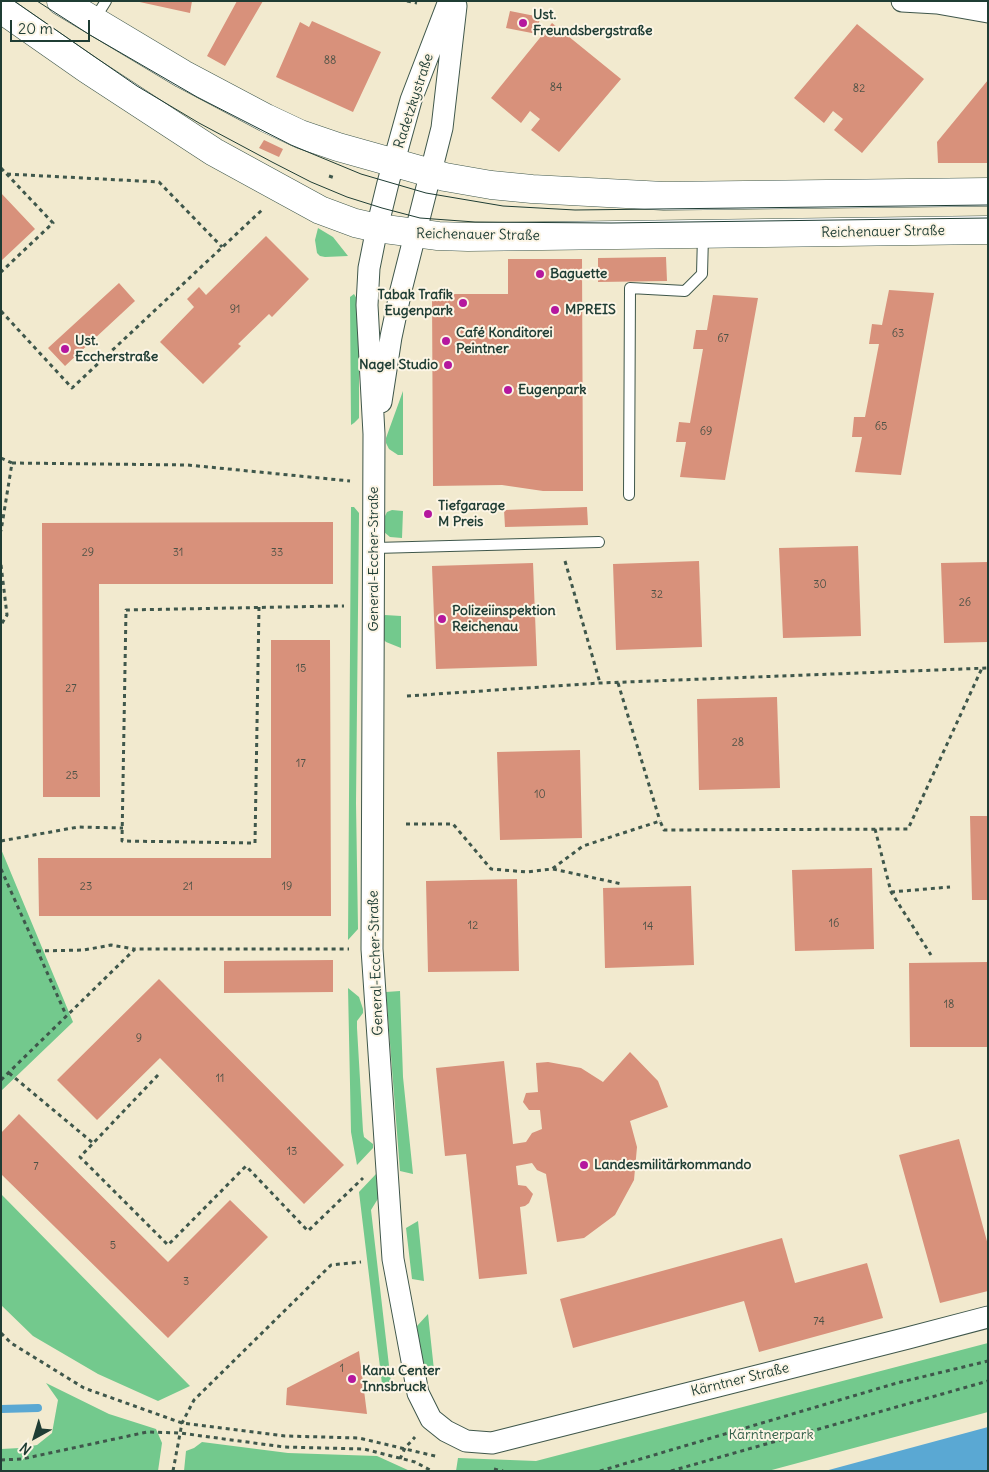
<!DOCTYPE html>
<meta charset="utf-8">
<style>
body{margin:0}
#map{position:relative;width:989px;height:1472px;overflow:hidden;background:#f2eacf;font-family:Delius,sans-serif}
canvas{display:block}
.frame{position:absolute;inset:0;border:2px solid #1f3d34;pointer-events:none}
.north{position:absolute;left:10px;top:1412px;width:50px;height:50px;-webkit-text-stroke:4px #fcf5e5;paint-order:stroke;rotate:219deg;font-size:14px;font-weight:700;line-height:20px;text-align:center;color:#1f3d34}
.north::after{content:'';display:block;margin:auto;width:18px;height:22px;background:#1f3d34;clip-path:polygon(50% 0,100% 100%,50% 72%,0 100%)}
.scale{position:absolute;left:10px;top:20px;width:80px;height:22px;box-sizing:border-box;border:2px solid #1f3d34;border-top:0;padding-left:6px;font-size:15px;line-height:18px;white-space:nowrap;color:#1f3d34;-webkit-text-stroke:4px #fcf5e5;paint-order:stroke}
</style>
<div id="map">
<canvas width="989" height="1472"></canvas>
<div class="frame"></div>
<div class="north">N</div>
<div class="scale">20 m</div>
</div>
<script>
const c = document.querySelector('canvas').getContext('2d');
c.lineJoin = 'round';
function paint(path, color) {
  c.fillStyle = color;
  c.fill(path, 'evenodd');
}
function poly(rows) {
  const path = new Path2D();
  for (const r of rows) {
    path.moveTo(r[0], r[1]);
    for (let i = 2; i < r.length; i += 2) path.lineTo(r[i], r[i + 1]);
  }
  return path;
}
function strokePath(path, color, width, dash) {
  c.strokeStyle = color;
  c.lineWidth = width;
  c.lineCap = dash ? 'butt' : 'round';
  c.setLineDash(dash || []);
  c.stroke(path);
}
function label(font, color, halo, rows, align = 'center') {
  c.font = font + ' Delius,sans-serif';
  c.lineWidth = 4;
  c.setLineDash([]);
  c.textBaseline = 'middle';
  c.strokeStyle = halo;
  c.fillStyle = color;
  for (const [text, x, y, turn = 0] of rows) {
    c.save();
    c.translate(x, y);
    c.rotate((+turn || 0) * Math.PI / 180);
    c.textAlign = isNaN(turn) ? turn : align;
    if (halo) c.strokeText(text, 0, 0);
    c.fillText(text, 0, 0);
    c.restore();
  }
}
paint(poly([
 [318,228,333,237,348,256,325,257,320,256,317,253,315,240],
 [354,294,357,299,359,328,359,418,354,423,351,425,350,297],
 [403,391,403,455,398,455,389,449,386,443,386,438],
 [351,507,354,507,359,513,356,803,358,929,348,940],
 [392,510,403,511,402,538,390,537,384,532,383,520,387,512],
 [385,615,401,616,401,648,386,642,382,638,382,618],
 [1,849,73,1022,1,1091],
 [348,988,359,997,363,1009,363,1013,357,1021,357,1028,363,1131,364,1137,373,1144,373,1148,357,1165,351,1132],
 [400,991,403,1077,413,1174,400,1171,386,992],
 [376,1174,379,1197,371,1210,391,1383,382,1384,359,1192],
 [1,1194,190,1386,158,1401,98,1374,33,1336,1,1305],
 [418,1221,424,1281,412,1279,406,1228],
 [428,1314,434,1370,425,1366,420,1360,417,1326],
 [988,1343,988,1412,768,1471,456,1471,458,1458,536,1461],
 [46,1383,109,1414,156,1429,162,1443,158,1471,1,1470,1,1449,20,1448,37,1445,52,1433,58,1400],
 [202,1442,288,1453,377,1456,410,1471,184,1471,186,1451,194,1448]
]), '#73c98d');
paint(poly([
 [988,1427,988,1471,825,1471]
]), '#5aa8d3');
strokePath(poly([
 [1,1409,38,1408]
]), '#5aa8d3', 8);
paint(poly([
 [135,1,192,1,190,13],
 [237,1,263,1,225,66,207,56],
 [510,11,540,17,537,34,506,28],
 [312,21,381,52,353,112,276,77,300,22,309,27],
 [552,23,621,79,559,152,531,130,540,119,530,111,521,123,491,98],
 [857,24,924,79,862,153,834,130,843,119,833,111,824,123,794,98],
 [988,80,988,163,938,163,937,142],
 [264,140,283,149,279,157,259,148],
 [1,193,35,229,1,261],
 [266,236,309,279,272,317,269,314,238,344,241,346,203,384,160,342,194,307,187,299,199,287,206,295],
 [666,257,667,281,598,282,598,258],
 [508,259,582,259,583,491,543,491,502,485,433,486,432,294,508,294],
 [119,283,135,301,65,366,48,348],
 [889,290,934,293,901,475,855,472,862,437,852,437,854,417,865,417,879,344,869,344,872,324,882,325],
 [713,295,758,298,725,480,680,477,686,442,676,442,679,422,690,423,703,349,693,349,696,330,707,330],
 [587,507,588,525,505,527,504,510],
 [333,522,333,584,99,584,100,797,43,797,42,523],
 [858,546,861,636,783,638,779,548],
 [699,561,702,647,616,650,613,564],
 [988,562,988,642,944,643,941,563],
 [533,563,537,666,436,669,432,566],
 [271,640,330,640,331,916,39,916,38,858,271,858],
 [777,697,780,788,699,790,697,699],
 [580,750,582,838,500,840,497,752],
 [970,816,988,816,988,900,972,900],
 [872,868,874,949,795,951,792,870],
 [517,879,519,971,428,972,426,881],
 [691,886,694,965,605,968,603,888],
 [333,960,333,992,224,993,224,961],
 [988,962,988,1047,910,1047,909,963],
 [159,979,344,1165,304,1204,160,1058,97,1120,57,1080],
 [630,1052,658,1081,668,1107,630,1121,637,1147,634,1180,615,1215,584,1238,557,1242,546,1174,537,1170,532,1163,516,1166,518,1185,526,1186,533,1194,529,1203,525,1206,520,1207,527,1274,479,1279,466,1154,445,1156,436,1068,504,1061,513,1144,526,1142,532,1133,542,1129,540,1110,529,1110,523,1102,526,1093,538,1092,536,1063,548,1062,581,1068,603,1082],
 [19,1114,168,1262,230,1200,268,1237,168,1338,1,1174,1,1133],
 [959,1139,988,1245,988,1291,940,1303,899,1155],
 [782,1238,795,1283,867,1263,883,1318,759,1352,744,1301,573,1348,560,1299],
 [359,1351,367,1414,286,1405,287,1388]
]), '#d8917b');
const lane = poly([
 [94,20,106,1],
 [629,495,630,288,685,291,702,274,703,236],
 [375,548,599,542]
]);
const street = poly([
 [449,1,411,100,388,183,377,228,369,268,367,305,374,434,372,949,393,1259,418,1393,431,1419,446,1431,466,1441,492,1443,908,1338,988,1317],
 [902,1,937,3,988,12],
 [381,402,391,337,401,290,442,128,456,6]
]);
const secondary = poly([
 [61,1,183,74,266,118,300,134,338,147,445,177,491,185,532,189,664,196,988,192],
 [1,9,87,69,214,152,320,210,355,223,377,228,438,236,468,237,988,230]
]);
strokePath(lane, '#3f574b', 12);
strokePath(street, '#3f574b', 23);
strokePath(secondary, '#3f574b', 29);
strokePath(poly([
 [407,1,417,3],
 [1,168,53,223,1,272],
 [7,174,159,182,222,247],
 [329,176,335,178],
 [1,311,72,388,262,210],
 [1,458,12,463,1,531],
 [12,463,188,465,350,481],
 [565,561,600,683],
 [1,565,7,615,1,625],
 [259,607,255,843,122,841,126,610,337,606,344,606],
 [618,683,660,821],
 [407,696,600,683,988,668],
 [406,824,453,824,491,869,527,872,552,869,583,846,660,821,664,830,908,829,982,668],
 [875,829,891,892,931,955],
 [1,841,78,827,123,828],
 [1,869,66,1015],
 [553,869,622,884],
 [891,892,950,887],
 [37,951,84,950,111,945,134,949],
 [9,1073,93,1143],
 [158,1075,80,1157,168,1245,246,1166,308,1231,363,1178],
 [1,1080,135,949,349,949],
 [1,1333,11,1343,84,1388,182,1423,285,1436,359,1438,439,1457],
 [400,1459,405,1448,415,1437],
 [1,1460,22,1459,147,1432,180,1433,284,1447,364,1449,415,1462,432,1471],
 [494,1469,503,1471],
 [173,1471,182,1423,194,1400,331,1265,361,1262],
 [600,1471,897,1383,988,1361],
 [671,1471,988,1381]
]), '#3f574b', 3, [4, 4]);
strokePath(lane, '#fff', 10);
strokePath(street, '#fff', 21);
strokePath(secondary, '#fff', 28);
strokePath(poly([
 [14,1,137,86,199,123,272,162,311,182,347,197,382,208,420,218,475,222,611,223,988,218],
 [37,1,90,35,197,97,291,145,361,174,426,193,503,206,575,210,988,205]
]), '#1f3d34', 1);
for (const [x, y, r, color] of [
 [523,23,5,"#b5179e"],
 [540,274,5,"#b5179e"],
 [463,303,5,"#b5179e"],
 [555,310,5,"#b5179e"],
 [446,341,5,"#b5179e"],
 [65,349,5,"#b5179e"],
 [448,365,5,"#b5179e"],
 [508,390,5,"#b5179e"],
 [428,514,5,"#b5179e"],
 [442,619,5,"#b5179e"],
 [584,1165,5,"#b5179e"],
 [352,1379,5,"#b5179e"]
]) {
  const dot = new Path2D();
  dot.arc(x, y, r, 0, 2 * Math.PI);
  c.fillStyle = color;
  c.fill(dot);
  strokePath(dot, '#fcf5e5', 2);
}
label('11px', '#4d5246', null, [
 ["88",330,61],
 ["84",556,88],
 ["82",859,89],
 ["91",235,310],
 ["63",898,334],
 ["67",723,339],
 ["65",881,427],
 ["69",706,432],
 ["29",88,553],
 ["31",178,553],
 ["33",277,553],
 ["30",820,585],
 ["32",657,595],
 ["26",965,603],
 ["15",301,669],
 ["27",71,689],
 ["28",738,743],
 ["17",301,764],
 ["25",72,776],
 ["10",540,795],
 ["23",86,887],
 ["21",188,887],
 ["19",287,887],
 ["16",834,924],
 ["12",473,926],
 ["14",648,927],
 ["18",949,1005],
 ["9",139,1039],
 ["11",220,1079],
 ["13",292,1152],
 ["7",36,1167],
 ["5",113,1246],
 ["3",186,1282],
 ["74",819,1322],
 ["1",342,1369]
]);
label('bold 14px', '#1f3d34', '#fcf5e5', [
 ["Ust.",533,15],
 ["Freundsbergstraße",533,31],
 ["Baguette",550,274],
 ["Tabak Trafik",453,295,"right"],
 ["Eugenpark",453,311,"right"],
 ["MPREIS",565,310],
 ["Café Konditorei",456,333],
 ["Peintner",456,349],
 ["Ust.",75,341],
 ["Eccherstraße",75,357],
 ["Nagel Studio",438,365,"right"],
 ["Eugenpark",518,390],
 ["Tiefgarage",438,506],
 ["M Preis",438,522],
 ["Polizeiinspektion",452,611],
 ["Reichenau",452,627],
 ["Landesmilitärkommando",594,1165],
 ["Kanu Center",362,1371],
 ["Innsbruck",362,1387]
], 'left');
label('14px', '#1f3d34', '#fcf5e5', [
 ["Radetzkystraße",414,101,-72],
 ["Reichenauer Straße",883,232,-1],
 ["Reichenauer Straße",478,235,1],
 ["General-Eccher-Straße",374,559,-90],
 ["General-Eccher-Straße",376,963,-92],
 ["Kärntner Straße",740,1380,-14]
]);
label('14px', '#34604a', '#fcf5e5', [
 ["Kärntnerpark",771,1435]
]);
</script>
